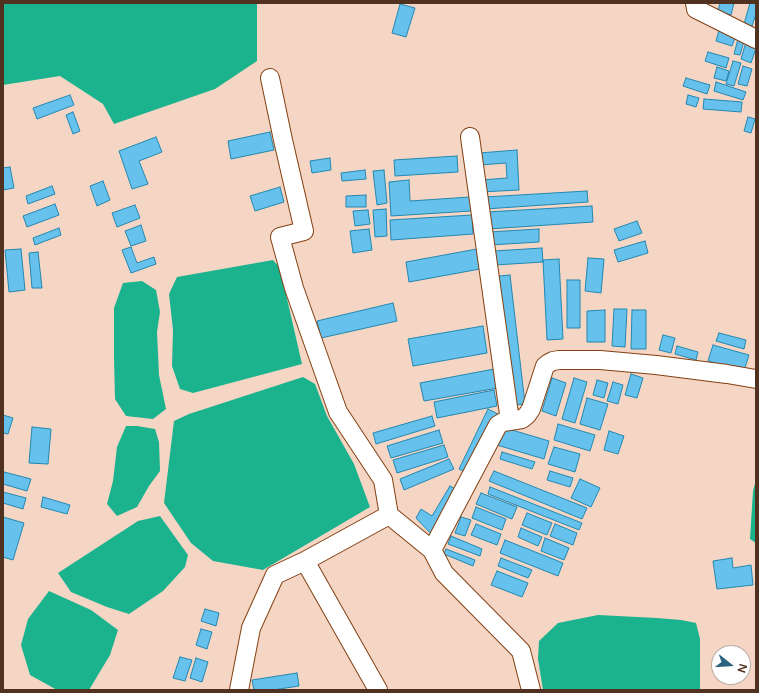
<!DOCTYPE html>
<style>
body{margin:0}
#map{position:relative;width:759px;height:693px;overflow:hidden;background:#f5d5c4;font-family:"Varela Round",sans-serif}
canvas{display:block}
.frame{position:absolute;inset:0;border:4px solid #513220;pointer-events:none}
.north{position:absolute;left:711px;top:645px;width:40px;height:40px;box-sizing:border-box;background:#fefefe;border:1px solid #b9aca5;border-radius:50%;rotate:107deg;font-size:11px;font-weight:700;line-height:16px;text-align:center;color:#513220}
.north::after{content:'';display:block;margin:auto;width:14px;height:18px;background:#2a637d;clip-path:polygon(50% 0,100% 100%,50% 72%,0 100%)}
</style>
<div id="map">
<canvas width="759" height="693"></canvas>
<div class="frame"></div>
<div class="north">N</div>
</div>
<script>
const c = document.querySelector('canvas').getContext('2d');
c.lineJoin = 'round';
function paint(path, color) {
  c.fillStyle = color;
  c.fill(path, 'evenodd');
}
function poly(rows) {
  const path = new Path2D();
  for (const r of rows) {
    path.moveTo(r[0], r[1]);
    for (let i = 2; i < r.length; i += 2) path.lineTo(r[i], r[i + 1]);
  }
  return path;
}
function strokePath(path, color, width, dash) {
  c.strokeStyle = color;
  c.lineWidth = width;
  c.lineCap = dash ? 'butt' : 'round';
  c.setLineDash(dash || []);
  c.stroke(path);
}
paint(poly([
 [3,3,257,3,257,61,215,89,114,124,103,104,60,76,3,85],
 [273,260,282,270,285,290,302,364,193,393,180,389,172,366,173,330,169,294,177,277],
 [142,281,156,290,160,312,157,332,159,375,166,409,153,419,126,416,115,399,114,358,114,308,123,283],
 [303,377,315,384,327,416,354,464,370,507,263,570,213,561,191,543,164,503,174,421,189,414],
 [126,426,137,426,155,429,159,442,160,471,149,486,137,507,117,516,107,504,113,481,117,447],
 [756,480,756,543,750,539,753,491],
 [160,516,188,555,185,567,163,591,129,614,107,607,71,592,58,573,138,521],
 [49,591,91,610,118,630,110,655,89,690,57,690,30,675,21,645,28,619],
 [598,615,657,618,681,620,696,623,700,639,700,690,543,690,538,659,539,641,558,623]
]), '#1bb38e');
const building = poly([
 [720,3,734,3,731,15,718,11,720,3],
 [750,3,756,3,756,14,752,26,744,24,750,3],
 [400,4,415,8,406,37,392,33,400,4],
 [719,30,736,35,732,46,716,41,719,30],
 [738,39,744,41,740,55,734,54,738,39],
 [746,42,756,48,751,63,741,59,746,42],
 [708,52,729,58,726,68,705,61,708,52],
 [733,61,741,63,734,86,726,84,733,61],
 [743,66,752,69,747,86,738,84,743,66],
 [717,67,729,71,726,81,714,78,717,67],
 [686,78,710,85,707,94,683,86,686,78],
 [716,82,746,92,743,100,714,91,716,82],
 [70,95,74,105,37,119,33,108,70,95],
 [688,95,699,98,696,107,686,104,688,95],
 [704,99,742,102,741,112,703,109,704,99],
 [73,112,80,131,73,134,66,115,73,112],
 [748,117,755,119,751,133,744,131,748,117],
 [270,132,274,150,231,159,228,141,270,132],
 [156,137,162,152,139,161,148,184,132,189,119,151,156,137],
 [517,150,519,190,481,192,481,180,507,178,506,163,480,165,479,153,517,150],
 [457,156,458,172,395,176,394,160,457,156],
 [330,158,331,170,312,173,310,161,330,158],
 [10,167,14,188,3,190,3,168,10,167],
 [365,170,366,179,342,181,341,173,365,170],
 [384,170,387,203,377,205,373,171,384,170],
 [409,180,410,201,470,197,471,211,391,216,389,182,409,180],
 [103,181,110,200,97,206,90,186,103,181],
 [52,186,55,194,28,204,26,196,52,186],
 [280,187,284,202,255,211,250,196,280,187],
 [587,191,588,202,485,209,485,197,587,191],
 [366,195,366,207,346,207,346,196,366,195],
 [55,204,59,215,27,227,23,216,55,204],
 [135,205,140,218,117,227,112,213,135,205],
 [592,206,593,222,488,229,487,212,592,206],
 [386,209,387,236,375,237,373,210,386,209],
 [368,210,370,224,355,226,353,211,368,210],
 [472,215,473,234,391,240,390,220,472,215],
 [637,221,642,233,619,241,614,229,637,221],
 [141,225,146,241,131,246,125,231,141,225],
 [59,228,61,235,35,245,33,238,59,228],
 [369,229,372,250,353,253,350,231,369,229],
 [539,229,539,242,490,245,489,232,539,229],
 [645,241,648,253,618,262,614,250,645,241],
 [131,247,137,263,154,257,156,264,131,273,122,250,131,247],
 [542,248,543,262,495,265,494,251,542,248],
 [21,249,25,290,9,292,5,250,21,249],
 [477,249,480,269,409,282,406,262,477,249],
 [38,252,42,288,32,288,29,253,38,252],
 [588,258,604,259,601,293,585,291,588,258],
 [559,259,563,339,547,340,543,260,559,259],
 [510,275,525,404,514,405,499,276,510,275],
 [567,280,580,280,580,328,567,328,567,280],
 [393,303,397,321,321,338,317,321,393,303],
 [614,309,627,309,625,347,612,346,614,309],
 [605,310,605,342,587,342,587,311,605,310],
 [632,310,646,310,646,349,631,349,632,310],
 [483,326,487,353,413,366,408,339,483,326],
 [719,333,746,340,744,349,716,341,719,333],
 [663,335,675,338,671,353,659,350,663,335],
 [713,345,749,355,744,371,708,361,713,345],
 [677,346,698,352,696,360,675,354,677,346],
 [494,369,498,388,424,401,420,383,494,369],
 [631,374,643,378,637,398,625,395,631,374],
 [552,378,566,383,556,416,542,411,552,378],
 [574,378,587,382,575,423,562,419,574,378],
 [597,380,608,383,604,398,593,395,597,380],
 [613,382,623,385,618,404,607,401,613,382],
 [494,390,497,406,437,418,434,402,494,390],
 [587,398,608,404,600,430,580,424,587,398],
 [488,409,498,414,469,474,459,469,488,409],
 [3,415,13,418,8,434,3,433,3,415],
 [432,416,435,426,376,444,373,433,432,416],
 [558,424,595,435,590,451,554,440,558,424],
 [32,427,51,429,48,464,29,463,32,427],
 [502,427,549,441,544,459,497,445,502,427],
 [439,430,443,443,391,458,387,446,439,430],
 [609,431,624,436,618,454,604,450,609,431],
 [444,445,448,457,397,473,393,460,444,445],
 [554,447,580,454,575,472,548,464,554,447],
 [502,452,535,462,532,469,500,459,502,452],
 [449,459,454,469,404,490,400,479,449,459],
 [494,471,587,508,582,519,489,481,494,471],
 [550,471,573,478,570,487,547,480,550,471],
 [4,472,31,479,27,491,3,484,3,476,4,472],
 [580,479,600,488,591,507,571,498,580,479],
 [450,486,459,491,433,536,416,518,421,509,432,516,450,486],
 [490,487,582,523,579,530,488,494,490,487],
 [3,492,26,498,23,509,3,503,3,492],
 [481,493,517,507,512,519,476,504,481,493],
 [43,497,70,505,67,514,41,507,43,497],
 [476,507,506,519,502,530,472,518,476,507],
 [527,513,552,523,547,535,522,525,527,513],
 [3,517,24,523,13,560,3,557,3,517],
 [461,517,471,520,465,536,455,533,461,517],
 [476,524,501,534,497,545,471,535,476,524],
 [555,524,577,533,573,545,550,536,555,524],
 [521,528,542,537,538,546,518,537,521,528],
 [451,536,482,549,480,556,448,544,451,536],
 [545,538,569,548,564,560,541,551,545,538],
 [505,540,563,563,558,576,500,553,505,540],
 [446,549,475,560,473,566,444,554,446,549],
 [501,558,532,570,528,578,498,566,501,558],
 [732,558,733,568,751,565,753,585,717,589,713,561,732,558],
 [497,571,528,583,522,597,491,585,497,571],
 [205,609,219,613,216,626,201,621,205,609],
 [201,629,212,632,207,649,196,645,201,629],
 [180,657,192,660,185,681,173,678,180,657],
 [196,658,208,662,202,682,190,678,196,658],
 [297,673,299,686,273,690,254,690,252,680,297,673]
]);
paint(building, '#66c2ec');
strokePath(building, '#2387af', 1);
const minor = poly([
 [695,3,696,9,756,39],
 [270,78,283,140,304,231,280,237,294,288,338,412,383,480,389,515,432,550,444,573,521,651,531,690],
 [470,137,510,421],
 [432,550,498,425,503,422,522,419,527,415,531,409,545,366,549,363,553,361,559,360,600,360,656,365,727,374,756,379],
 [305,561,378,690],
 [239,690,251,628,275,575,305,561,389,515]
]);
strokePath(minor, '#834113', 20);
strokePath(minor, '#fff', 18);
</script>
